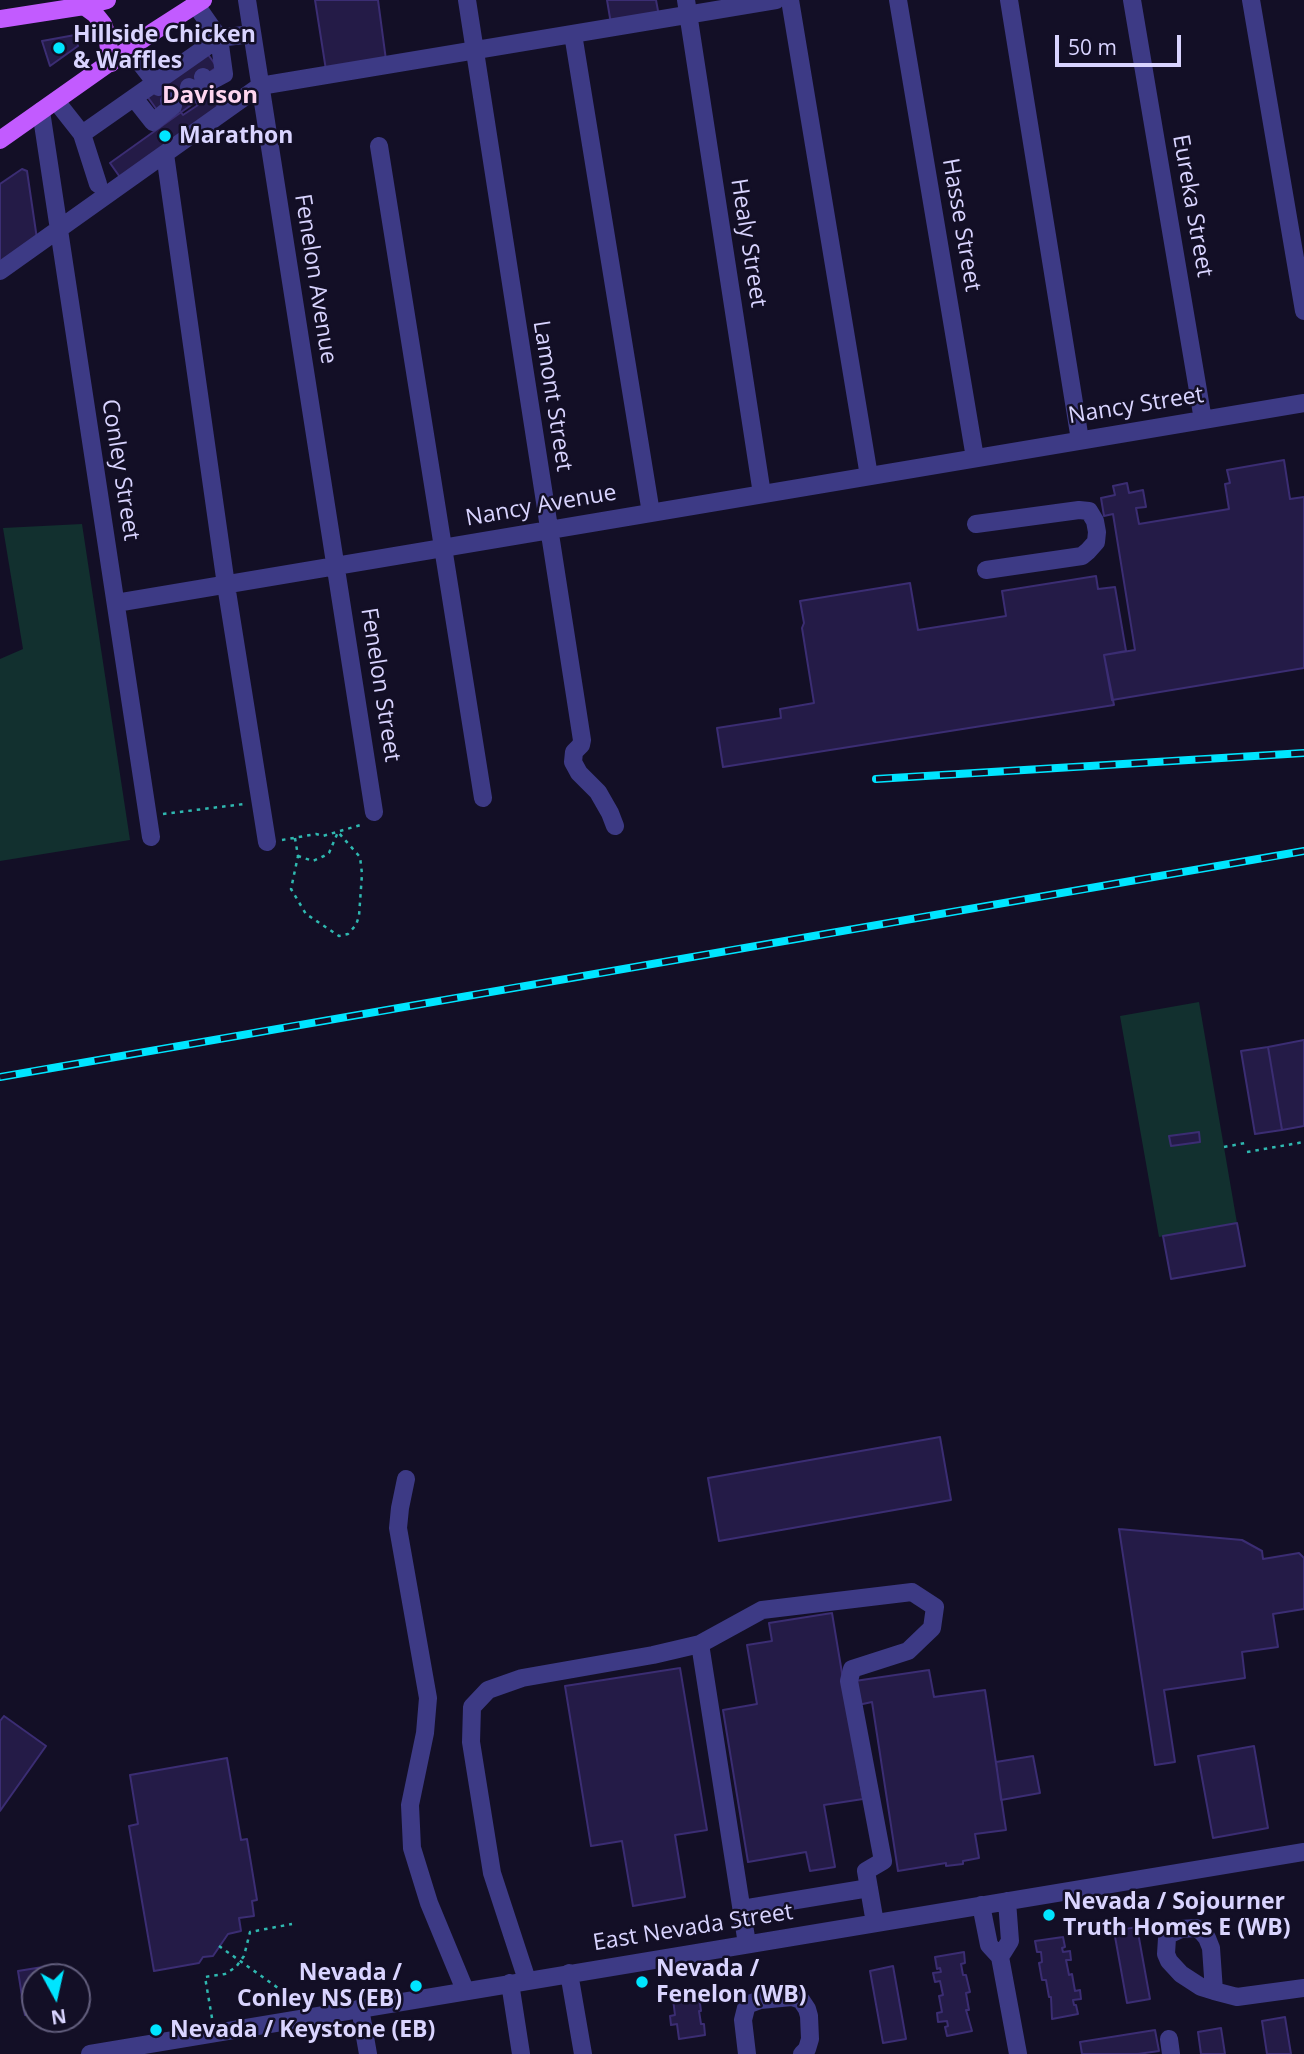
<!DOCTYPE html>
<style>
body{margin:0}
#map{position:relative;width:1304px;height:2054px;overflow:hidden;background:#130f26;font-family:"Open Sans",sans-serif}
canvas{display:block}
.north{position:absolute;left:21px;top:1963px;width:70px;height:70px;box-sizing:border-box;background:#130f26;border:2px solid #625e7d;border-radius:50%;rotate:172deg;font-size:19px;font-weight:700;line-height:28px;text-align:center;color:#d9d4ff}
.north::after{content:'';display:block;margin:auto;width:24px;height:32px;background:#00e5ff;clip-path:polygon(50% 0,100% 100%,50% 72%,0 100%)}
.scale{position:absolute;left:1055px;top:35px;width:126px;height:32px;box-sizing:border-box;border:4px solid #d9d4ff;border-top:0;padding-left:9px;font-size:21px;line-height:24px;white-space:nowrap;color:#d9d4ff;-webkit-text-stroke:5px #130f26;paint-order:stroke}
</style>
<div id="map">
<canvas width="1304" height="2054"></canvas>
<div class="north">N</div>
<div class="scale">50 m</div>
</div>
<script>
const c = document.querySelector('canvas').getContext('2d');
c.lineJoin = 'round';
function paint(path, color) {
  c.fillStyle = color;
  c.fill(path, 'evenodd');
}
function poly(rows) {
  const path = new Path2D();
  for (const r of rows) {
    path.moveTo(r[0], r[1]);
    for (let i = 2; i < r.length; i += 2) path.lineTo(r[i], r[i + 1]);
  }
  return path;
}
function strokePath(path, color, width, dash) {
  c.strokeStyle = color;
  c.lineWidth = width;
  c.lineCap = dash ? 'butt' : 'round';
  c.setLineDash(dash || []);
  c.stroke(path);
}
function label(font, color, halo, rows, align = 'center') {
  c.font = font + ' "Open Sans",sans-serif';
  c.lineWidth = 5;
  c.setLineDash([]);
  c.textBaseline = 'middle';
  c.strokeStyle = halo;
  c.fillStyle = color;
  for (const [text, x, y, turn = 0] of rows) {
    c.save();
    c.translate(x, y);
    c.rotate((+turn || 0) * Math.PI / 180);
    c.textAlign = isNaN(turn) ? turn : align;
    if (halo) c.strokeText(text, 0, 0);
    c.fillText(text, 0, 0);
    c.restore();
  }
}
paint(poly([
 [82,524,130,840,0,861,0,659,23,649,3,528],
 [1199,1002,1237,1223,1159,1237,1120,1016]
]), '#12302f');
const building = poly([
 [315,0,378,0,386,60,326,70,315,0],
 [607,0,656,0,659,16,611,24,607,0],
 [75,35,78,46,50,66,42,41,75,35],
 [207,53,217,67,186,89,198,105,183,115,171,99,157,110,147,96,207,53],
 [208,93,221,110,122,180,110,163,208,93],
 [22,169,27,171,37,239,0,267,0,184,22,169],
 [1284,460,1290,499,1304,497,1304,668,1112,700,1104,655,1135,650,1113,514,1104,516,1101,498,1115,495,1113,486,1127,483,1129,493,1143,490,1146,507,1136,508,1139,524,1229,509,1225,484,1230,483,1227,470,1284,460],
 [1096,576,1098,589,1115,587,1126,651,1104,655,1114,705,723,767,717,728,781,718,780,709,814,703,802,628,804,623,800,601,910,583,918,630,1006,616,1002,591,1096,576],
 [1304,1040,1304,1126,1282,1130,1268,1047,1304,1040],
 [1268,1047,1282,1130,1255,1134,1241,1051,1268,1047],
 [1199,1132,1200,1142,1171,1146,1169,1136,1199,1132],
 [1237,1223,1245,1266,1171,1279,1163,1236,1237,1223],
 [940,1437,951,1500,719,1541,708,1478,940,1437],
 [1119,1529,1242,1540,1262,1551,1263,1559,1299,1553,1304,1558,1304,1609,1273,1614,1278,1647,1242,1652,1245,1678,1164,1690,1175,1762,1155,1765,1119,1529],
 [832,1613,863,1799,824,1805,835,1867,810,1871,806,1852,748,1862,723,1710,757,1704,747,1645,772,1641,769,1623,832,1613],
 [680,1668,707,1830,675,1835,685,1897,633,1906,622,1841,591,1846,565,1686,680,1668],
 [929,1670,934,1697,985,1690,1006,1830,975,1834,979,1858,963,1861,963,1864,946,1866,946,1863,898,1871,872,1702,858,1705,855,1681,929,1670],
 [4,1716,46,1746,0,1811,0,1721,4,1716],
 [1254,1746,1268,1828,1213,1838,1198,1756,1254,1746],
 [1033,1756,1040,1793,1001,1800,996,1762,1033,1756],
 [227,1758,241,1840,247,1839,257,1900,252,1901,254,1916,239,1918,241,1931,228,1934,213,1956,203,1957,199,1963,154,1971,129,1826,138,1824,130,1775,227,1758],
 [1137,1927,1150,1999,1127,2003,1114,1931,1137,1927],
 [1063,1937,1065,1947,1062,1948,1063,1952,1070,1951,1071,1960,1066,1960,1069,1975,1072,1974,1075,1991,1080,1990,1081,1999,1073,2000,1074,2005,1076,2005,1078,2014,1052,2019,1051,1997,1049,1997,1046,1980,1042,1980,1039,1963,1042,1962,1041,1952,1037,1952,1035,1941,1063,1937],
 [964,1952,965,1963,961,1964,963,1975,966,1975,970,1992,966,1993,969,2010,966,2010,972,2031,947,2036,945,2027,948,2026,947,2021,938,2022,937,2013,942,2012,939,1996,943,1995,940,1981,935,1982,933,1973,941,1972,940,1968,937,1969,935,1957,964,1952],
 [55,1965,57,1977,35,1977,35,2013,25,2015,18,1971,55,1965],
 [893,1966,906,2039,883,2043,870,1971,893,1966],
 [699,1996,701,2011,699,2011,701,2024,704,2024,705,2035,679,2039,677,2024,671,2025,670,2016,675,2015,673,1999,699,1996],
 [1285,2017,1291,2054,1267,2054,1262,2021,1285,2017],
 [1221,2028,1225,2054,1201,2054,1198,2032,1221,2028],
 [1155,2030,1159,2051,1138,2054,1082,2054,1080,2042,1155,2030]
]);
paint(building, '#241b47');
strokePath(building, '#3b2d73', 2);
strokePath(poly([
 [163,814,244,804],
 [295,838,298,856,291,889,306,914,339,936,348,934,356,925,359,916,362,874,360,857,338,832,329,853,324,856,313,861,298,856],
 [282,840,316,834,323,836,364,824],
 [1224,1147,1245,1143],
 [1247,1152,1304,1142],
 [219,1946,295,2000],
 [212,2018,205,1977,225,1974,236,1967,244,1956,250,1932,292,1924]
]), '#2fb8b0', 2.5, [3.5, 5]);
strokePath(poly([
 [247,0,374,812],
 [467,0,582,740,581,745,574,752,573,762,579,773,598,792,610,813,615,826],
 [686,0,762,494],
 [790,0,869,476],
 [898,0,975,458],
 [1009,0,1080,440],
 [1132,0,1203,420],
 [1251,0,1304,311],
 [196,5,219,38,251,34],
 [573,34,651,513],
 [130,50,159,87],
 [189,87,193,93,207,83,203,77],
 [134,98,153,122,173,106,169,101],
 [56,101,82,134,219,38,224,74,207,83],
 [41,111,151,837],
 [82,134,98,184],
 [379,146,483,798],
 [165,154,226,585,267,842],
 [0,271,260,86,776,0],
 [976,524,1079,510,1089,511,1095,521,1097,532,1096,542,1088,551,1082,556,986,570],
 [116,603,1304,403],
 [406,1479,400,1508,398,1528,428,1698,425,1733,410,1805,412,1848,429,1903,465,1990],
 [981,1905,989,1945,1000,1957,1018,2054],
 [742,1909,869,1888],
 [1196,1928,1202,1932,1207,1938,1211,1948,1214,1991,1201,1987,1181,1974,1169,1961,1166,1954,1167,1938,1170,1934,1181,1929,1196,1928],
 [747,1944,700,1644,762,1610,912,1592,935,1607,932,1628,908,1651,852,1669,849,1681,883,1861,866,1871,875,1923],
 [1000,1957,1010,1941,1007,1901],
 [569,1973,583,2054],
 [527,1980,492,1873,471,1742,472,1707,488,1690,522,1678,653,1655,700,1644],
 [510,1983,521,2054],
 [1214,1991,1237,1997,1304,1988],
 [360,2008,368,2054],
 [1169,2039,1171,2054],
 [90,2054,1304,1852],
 [747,2054,743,2020,746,2008,749,2004,760,2000,792,1997,801,2000,807,2009,809,2016,810,2039,807,2049,802,2054]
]), '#3d3a85', 18);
strokePath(poly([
 [84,6,95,14,103,24,107,35,111,63],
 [0,19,84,6,107,0],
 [0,140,153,32,203,0]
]), '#c25bff', 18);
const rail = poly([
 [876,779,1304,753],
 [0,1077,1304,851]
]);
strokePath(rail, '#00e5ff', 8);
strokePath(rail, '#130f26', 5, [16]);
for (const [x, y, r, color] of [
 [59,48,7,"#00e5ff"],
 [165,136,7,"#00e5ff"],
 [1049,1915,7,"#00e5ff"],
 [642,1982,7,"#00e5ff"],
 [416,1986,7,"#00e5ff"],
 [156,2030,7,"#00e5ff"]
]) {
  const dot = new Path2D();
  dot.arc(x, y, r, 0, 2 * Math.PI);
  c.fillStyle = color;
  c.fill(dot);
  strokePath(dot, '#130f26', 2.5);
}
label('bold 23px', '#d9d4ff', '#130f26', [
 ["Hillside Chicken",73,35],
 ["& Waffles",73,61],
 ["Marathon",179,136],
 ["Nevada / Sojourner",1063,1902],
 ["Truth Homes E (WB)",1063,1928],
 ["Nevada /",656,1969],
 ["Fenelon (WB)",656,1995],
 ["Nevada /",402,1973,"right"],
 ["Conley NS (EB)",402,1999,"right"],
 ["Nevada / Keystone (EB)",170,2030]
], 'left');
label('23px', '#d9d4ff', '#130f26', [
 ["Eureka Street",1192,206,80],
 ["Hasse Street",961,225,80],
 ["Healy Street",748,243,81],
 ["Fenelon Avenue",315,279,81],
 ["Lamont Street",552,396,81],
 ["Nancy Street",1136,406,-9],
 ["Conley Street",120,470,81],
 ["Nancy Avenue",541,506,-10],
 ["Fenelon Street",380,685,81],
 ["East Nevada Street",693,1928,-9]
]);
label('bold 24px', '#ffd6f0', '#130f26', [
 ["Davison",210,96]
]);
</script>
